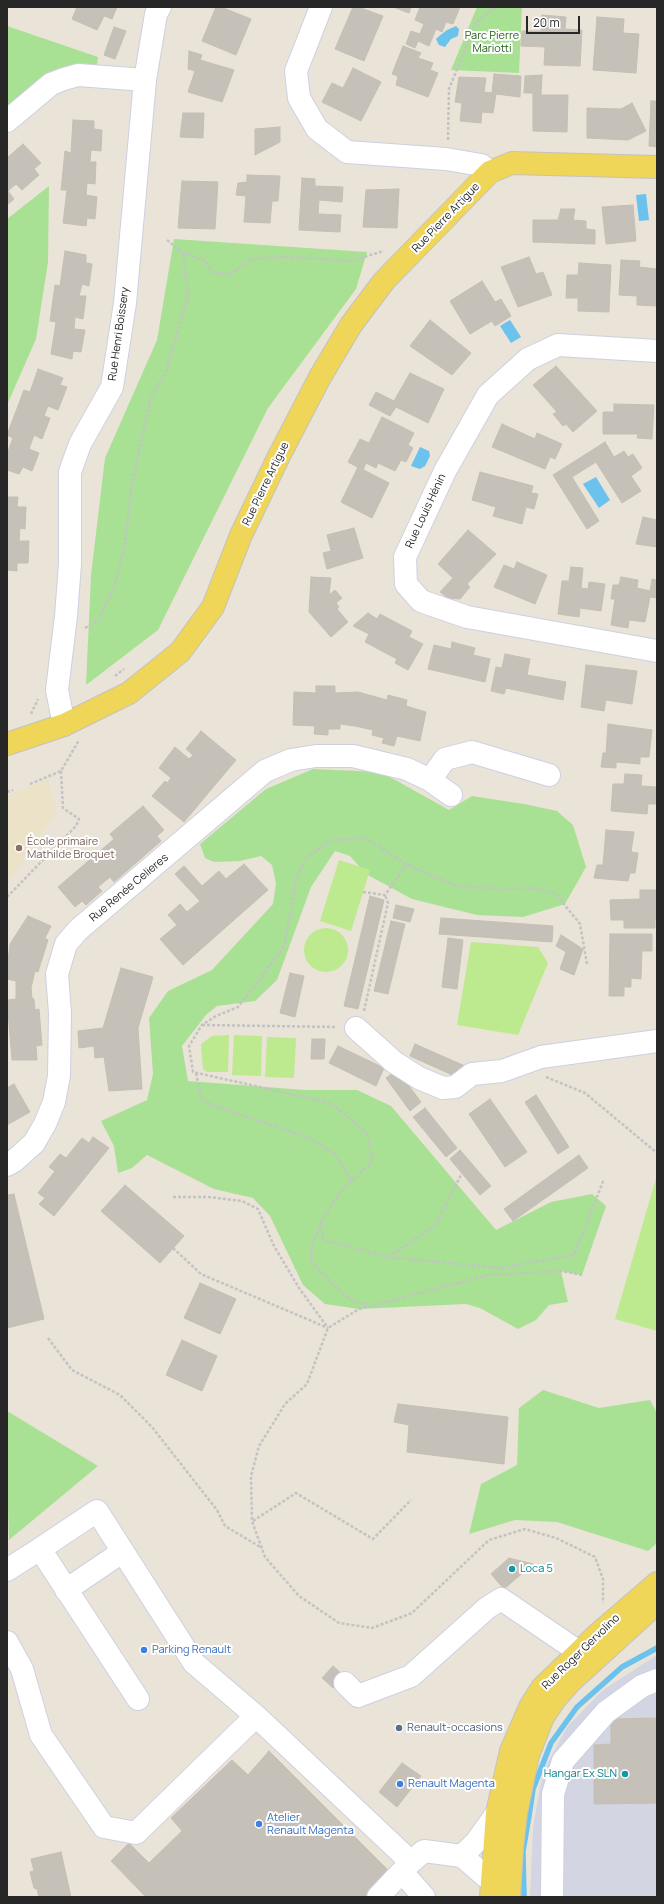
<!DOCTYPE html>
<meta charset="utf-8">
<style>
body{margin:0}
#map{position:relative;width:664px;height:1904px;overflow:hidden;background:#eae3d8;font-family:Manrope,sans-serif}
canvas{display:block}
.frame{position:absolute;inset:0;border:8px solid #272727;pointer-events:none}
.scale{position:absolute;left:526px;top:16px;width:54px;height:18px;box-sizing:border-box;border:2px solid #272727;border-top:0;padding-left:5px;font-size:12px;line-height:14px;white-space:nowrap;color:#272727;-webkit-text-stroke:3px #fff;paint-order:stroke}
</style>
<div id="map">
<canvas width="664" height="1904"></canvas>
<div class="frame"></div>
<div class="scale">20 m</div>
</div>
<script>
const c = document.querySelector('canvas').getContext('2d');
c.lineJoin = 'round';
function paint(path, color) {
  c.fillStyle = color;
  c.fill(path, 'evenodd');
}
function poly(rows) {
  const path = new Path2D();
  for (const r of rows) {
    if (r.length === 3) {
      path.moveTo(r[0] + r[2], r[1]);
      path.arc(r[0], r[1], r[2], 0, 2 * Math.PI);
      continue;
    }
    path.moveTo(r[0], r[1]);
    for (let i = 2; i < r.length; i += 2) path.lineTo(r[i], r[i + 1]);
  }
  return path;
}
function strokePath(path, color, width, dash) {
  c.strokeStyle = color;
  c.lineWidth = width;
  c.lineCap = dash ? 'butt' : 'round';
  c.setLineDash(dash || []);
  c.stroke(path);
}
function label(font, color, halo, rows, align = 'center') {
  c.font = font + ' Manrope,sans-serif';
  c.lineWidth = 4;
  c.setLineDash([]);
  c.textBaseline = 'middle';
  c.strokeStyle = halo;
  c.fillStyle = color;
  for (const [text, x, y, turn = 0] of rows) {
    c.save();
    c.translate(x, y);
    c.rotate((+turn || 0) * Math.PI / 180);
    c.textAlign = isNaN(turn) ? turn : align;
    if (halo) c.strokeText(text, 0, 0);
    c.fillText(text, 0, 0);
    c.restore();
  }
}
paint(poly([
 [48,779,57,812,7,883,7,796]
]), '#ece2c7');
paint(poly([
 [657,1655,657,1897,530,1897,533,1827,541,1783,547,1764,567,1727,603,1690]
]), '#d4d5e2');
paint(poly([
 [477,7,522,7,519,73,451,70],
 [7,26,98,57,96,76,78,75,7,121],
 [49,186,48,262,36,339,7,405,7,318,8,314,7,219],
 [174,239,367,252,356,289,268,408,158,630,86,685,91,575,105,458,157,340],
 [313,769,381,772,449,810,472,796,524,804,557,811,573,825,586,867,565,904,523,917,477,915,412,899,366,874,350,856,335,851,311,887,277,980,255,1001,217,1006,206,1015,182,1046,188,1081,305,1090,357,1090,391,1106,496,1230,551,1202,592,1194,606,1206,582,1275,561,1271,568,1302,549,1305,536,1320,518,1329,480,1308,466,1304,359,1309,325,1304,303,1285,270,1216,253,1198,214,1189,147,1155,132,1168,118,1173,114,1146,101,1121,147,1100,153,1074,149,1018,168,991,212,970,273,904,276,883,272,865,261,856,240,861,214,862,205,858,200,844,266,789],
 [543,1390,599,1408,650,1400,657,1413,657,1543,648,1551,557,1522,515,1520,469,1534,481,1484,517,1465,519,1408],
 [7,1411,98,1466,9,1540,7,1480]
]), '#a9e194');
paint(poly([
 [339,860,370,870,351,931,320,921],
 [326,950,22],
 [471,942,538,947,548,963,518,1035,457,1025],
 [229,1035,228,1072,207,1072,203,1069,201,1044,212,1036],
 [234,1035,262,1036,261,1076,232,1075],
 [267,1037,296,1038,294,1078,265,1077],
 [657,1175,657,1331,615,1319]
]), '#bde98f');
paint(poly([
 [456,26,459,29,458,36,451,39,445,47,439,45,436,39,438,37,447,30],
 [646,194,649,220,639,221,636,195],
 [510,320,521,337,511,343,500,326],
 [420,447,429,451,430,456,425,466,420,469,411,466],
 [596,477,610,500,599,508,583,484]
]), '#6ac2ed');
strokePath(poly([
 [524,1897,523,1851,529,1816,533,1789,551,1743,577,1707,622,1667,657,1648]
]), '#6ac2ed', 5.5);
const building = poly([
 [77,7,117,7,112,19,104,16,97,30,72,19,77,7],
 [216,7,221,7,251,19,236,55,202,41,216,7],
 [353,7,358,7,383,16,364,61,335,49,353,7],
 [393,7,411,7,409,13,393,7],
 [420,7,460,7,453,24,446,22,442,32,436,29,429,46,418,41,415,48,406,44,411,31,420,34,424,24,415,20,420,7],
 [542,15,566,17,565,29,582,30,580,66,544,65,545,47,521,46,522,31,541,31,542,15],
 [597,17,624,19,623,33,639,34,636,73,593,70,597,17],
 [114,27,126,31,115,59,104,55,114,27],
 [403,46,421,53,418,58,433,63,430,70,438,73,428,97,396,85,398,76,392,74,403,46],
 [189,51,202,55,200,60,234,70,222,102,188,92,195,71,188,69,189,51],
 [353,68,381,82,361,121,322,102,332,83,343,88,353,68],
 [494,74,521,76,520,97,496,94,493,113,482,112,481,123,460,121,462,103,455,102,459,77,486,78,484,92,492,93,494,74],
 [542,75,541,95,568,95,567,132,533,131,533,93,524,93,525,76,542,75],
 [651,101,657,101,657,147,649,146,651,101],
 [632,103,646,131,628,140,587,138,587,108,621,109,632,103],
 [183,113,204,113,203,138,180,137,183,113],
 [73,120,94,121,94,129,102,130,101,151,91,150,90,162,96,162,95,184,87,183,86,195,97,197,95,219,87,218,86,226,63,223,67,190,61,190,65,151,71,153,73,120],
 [280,127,280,142,255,155,255,129,280,127],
 [23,144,41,163,34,169,39,175,22,190,16,184,8,191,14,199,7,205,7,158,23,144],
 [247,175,280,176,278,201,272,201,270,223,244,222,246,196,236,195,238,183,247,182,247,175],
 [302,178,315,179,315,186,343,187,342,202,319,200,318,214,341,215,340,232,299,230,302,178],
 [182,181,218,182,215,229,178,228,182,181],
 [399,189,397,228,363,227,366,190,399,189],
 [633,205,636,241,606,244,602,207,633,205],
 [561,209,575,209,573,220,586,221,586,229,595,230,595,244,533,242,533,220,558,220,561,209],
 [65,251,86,255,86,263,92,264,89,286,82,284,79,296,86,296,83,319,75,317,74,329,85,330,81,352,73,351,72,359,51,354,56,322,50,321,55,285,60,286,65,251],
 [529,257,536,274,543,272,552,295,518,307,501,267,529,257],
 [621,260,640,261,639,267,657,269,657,306,637,305,637,296,619,295,621,260],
 [579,263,611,265,609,312,578,311,578,298,566,298,567,275,578,275,579,263],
 [482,281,495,302,501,299,511,316,495,326,492,321,470,334,450,301,482,281],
 [430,320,471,353,452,375,410,346,430,320],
 [556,366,597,411,573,432,566,424,563,426,553,414,557,412,533,385,556,366],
 [38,369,63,378,60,385,67,387,58,410,48,406,44,416,50,418,42,439,34,435,29,449,39,453,32,471,23,467,19,474,7,470,7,454,13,438,7,435,24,390,30,392,38,369],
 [410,373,444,389,428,423,396,407,390,416,369,405,376,392,394,401,410,373],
 [614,404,654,405,652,439,637,438,638,434,603,434,603,412,614,412,614,404],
 [382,417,414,433,408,445,413,448,406,462,401,460,395,471,378,463,376,468,366,463,363,470,348,462,360,439,369,443,382,417],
 [502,424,535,439,537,433,562,444,555,459,550,457,545,469,492,447,502,424],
 [605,442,614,457,624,451,628,457,633,454,642,468,631,476,641,491,622,503,596,462,572,477,599,521,587,529,553,475,605,442],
 [358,467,389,483,372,518,341,502,358,467],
 [480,472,533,486,531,493,538,494,534,509,526,507,522,524,493,516,496,507,472,500,480,472],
 [7,497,18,497,17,507,26,507,25,529,20,528,19,541,29,541,28,563,17,563,17,571,7,570,7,497],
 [643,517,657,520,657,547,636,544,643,517],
 [354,528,363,558,327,569,323,553,331,551,327,535,354,528],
 [468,530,496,554,467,584,470,587,460,599,448,598,440,592,453,578,438,564,468,530],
 [517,562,547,575,535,604,494,587,504,565,514,569,517,562],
 [571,567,583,568,581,588,588,589,589,582,605,584,601,611,580,608,579,617,558,614,562,581,569,581,571,567],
 [311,577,331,578,329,595,335,590,342,598,336,603,339,607,337,609,348,622,331,637,309,612,311,577],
 [621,577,638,580,637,588,650,591,652,579,657,580,657,598,650,597,645,622,629,620,628,628,611,625,615,599,611,599,613,585,619,585,621,577],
 [368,613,377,619,380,614,412,631,409,637,423,644,408,670,395,663,397,659,365,642,369,634,353,626,368,613],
 [452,642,475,648,473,655,490,659,485,682,428,669,434,645,451,649,452,642],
 [505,654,530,659,527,675,566,682,563,700,506,688,504,694,491,691,496,667,502,668,505,654],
 [586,665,637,671,632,704,606,700,604,711,581,707,586,665],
 [316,686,335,686,335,693,358,692,387,700,388,695,407,700,406,706,426,712,420,741,397,736,394,746,382,743,384,738,372,735,373,730,355,726,340,724,340,729,328,729,328,735,314,734,315,726,293,725,294,692,316,693,316,686],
 [608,724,652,730,649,757,640,757,640,764,616,762,616,768,601,767,603,753,606,753,608,724],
 [201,731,236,760,184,822,152,796,165,781,167,783,171,778,159,768,175,747,189,759,193,755,186,749,201,731],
 [625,774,642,775,641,786,657,787,657,804,648,804,647,814,611,811,613,784,624,784,625,774],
 [143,806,164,830,157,836,161,841,114,882,110,877,98,887,102,891,86,905,82,901,75,907,58,887,114,839,110,834,143,806],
 [606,830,634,832,631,852,638,853,635,873,630,873,628,881,594,878,597,865,603,865,606,830],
 [244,864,268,890,183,965,160,939,177,925,168,915,180,904,187,912,200,901,175,874,184,866,202,886,219,871,226,879,244,864],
 [640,890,657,890,657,920,655,920,655,928,624,928,624,920,611,920,610,900,640,899,640,890],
 [370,896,384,900,358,1009,344,1006,370,896],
 [396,905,414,909,410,922,393,918,396,905],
 [28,916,51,926,45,938,48,940,38,972,35,971,31,988,32,998,34,999,35,1010,39,1009,42,1045,36,1046,37,1060,12,1060,7,1000,16,999,16,981,7,979,7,971,10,944,28,916],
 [441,918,553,926,552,942,439,934,441,918],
 [391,921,405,924,388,994,374,991,391,921],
 [610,934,652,934,652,951,642,951,641,979,631,978,631,987,624,987,624,996,609,996,610,934],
 [561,935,583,949,574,975,560,969,566,952,556,946,561,935],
 [448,938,463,940,457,989,442,987,448,938],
 [121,968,153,977,138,1028,142,1089,109,1091,104,1057,95,1058,94,1046,79,1048,78,1031,103,1028,121,968],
 [290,973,304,976,295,1017,280,1013,290,973],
 [312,1039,325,1039,324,1059,311,1059,312,1039],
 [415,1044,465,1066,459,1078,410,1056,415,1044],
 [338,1046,384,1068,376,1086,329,1063,338,1046],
 [397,1070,421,1102,410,1111,386,1078,397,1070],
 [14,1084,30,1112,7,1125,7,1088,14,1084],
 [536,1095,569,1147,558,1154,525,1102,536,1095],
 [490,1099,527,1152,505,1167,469,1114,490,1099],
 [425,1108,457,1148,446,1157,413,1117,425,1108],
 [93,1137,109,1148,54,1216,39,1204,45,1198,38,1193,55,1171,49,1167,60,1154,66,1158,82,1138,89,1143,93,1137],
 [460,1150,491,1186,480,1195,450,1159,460,1150],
 [579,1155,588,1168,513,1221,504,1209,579,1155],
 [125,1185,184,1236,160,1263,101,1211,125,1185],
 [14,1194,44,1319,7,1328,7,1195,14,1194],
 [200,1283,236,1299,220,1334,184,1318,200,1283],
 [182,1340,217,1356,202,1391,166,1375,182,1340],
 [398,1404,508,1417,504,1464,407,1452,409,1425,394,1422,398,1404],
 [509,1558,533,1564,504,1589,491,1574,509,1558],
 [333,1666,344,1676,333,1688,322,1678,333,1666],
 [657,1718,657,1803,594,1804,594,1745,611,1744,611,1719,657,1718],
 [269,1751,392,1874,369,1897,146,1897,111,1861,129,1843,149,1863,182,1831,171,1818,232,1760,248,1775,269,1751],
 [402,1763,421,1776,397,1807,379,1792,402,1763],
 [61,1852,71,1897,39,1897,37,1889,34,1888,30,1872,34,1871,31,1859,61,1852]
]);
paint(building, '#c5c0b8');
strokePath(building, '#c5bfb2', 1);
const minor = poly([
 [321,7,296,71,299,98,317,129,347,152,446,159,481,165,490,172],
 [7,121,51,84,64,79,78,75,145,80],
 [657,351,558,345,528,359,488,395,445,471,405,557,406,584,421,601,467,617,657,651],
 [64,725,57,690,66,616,70,564,70,472,80,444,112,387,125,303,145,80,156,14,160,7],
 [430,780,451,795],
 [356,1028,394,1062,419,1078,443,1088,455,1087,472,1074,502,1071,541,1057,657,1041],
 [7,1165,14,1161,34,1143,45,1124,54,1102,59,1076,60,1013,57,974,66,944,78,930,265,771,291,760,316,756,353,756,407,769,430,780,445,759,472,752,549,775],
 [7,1570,40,1549],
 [66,1590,122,1552],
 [7,1642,22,1669,41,1735,104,1827,136,1833,256,1716,411,1862],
 [345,1683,358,1696,411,1676,487,1608,501,1599,579,1652],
 [138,1699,40,1549,97,1511,194,1663,256,1716],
 [462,1856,477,1841,497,1813],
 [462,1856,492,1882],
 [402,1872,424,1897],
 [378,1897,411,1862,424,1851,462,1856],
 [552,1897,553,1794,563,1761,606,1712,642,1686,657,1680]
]);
const major = poly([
 [7,744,64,725,129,693,180,652,213,607,241,535,279,456,320,377,351,325,384,281,490,172,512,163,657,167],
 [491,1897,497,1813,511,1751,530,1707,542,1688,599,1633,657,1583],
 [509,1897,512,1848,516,1813,528,1755,543,1717,555,1699,570,1682,657,1603]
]);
strokePath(minor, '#cdd0e0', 24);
strokePath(major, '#c3c3c3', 24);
strokePath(poly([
 [448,140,449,89,476,22,496,7],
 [183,253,204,260,213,273,230,274,252,259,287,257,350,261,384,251],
 [85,628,99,619,114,587,124,550,132,484,150,400,166,372,188,295,183,253,167,240],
 [115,676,124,669],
 [31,714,38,699],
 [30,784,61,771,79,740],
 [7,792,13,790],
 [363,892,385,895,407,864],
 [7,897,76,826,79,819,63,808,61,771],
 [587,964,580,924,555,893,532,888,499,889,457,886,411,867,365,838,332,840,305,858,296,880,284,947,238,1007,216,1016,202,1025,189,1046,193,1072,331,1103,367,1133,373,1161,341,1191,321,1222,323,1240,388,1257,500,1268,574,1255,604,1179],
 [364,1011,388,903,385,895],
 [202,1025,337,1027],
 [196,1073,202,1101,308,1138,335,1154,351,1180],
 [546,1077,585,1093,657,1153],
 [173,1197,209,1197,242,1201,258,1209,274,1246,299,1288,328,1328],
 [321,1223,312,1245,311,1262,350,1300,369,1305],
 [173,1248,201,1274,328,1328],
 [388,1257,435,1226,462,1173],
 [582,1275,561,1271,489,1275,359,1309,328,1328,307,1384,285,1404,259,1446,251,1476,252,1521,265,1557,299,1596,339,1623,372,1628,412,1613,489,1540,525,1529,556,1538,595,1557,603,1579,603,1603],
 [48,1338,72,1370,120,1395,152,1427,217,1510,225,1526,262,1548],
 [253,1521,296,1493,373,1539,411,1500]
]), '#c3c3c3', 2.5, [3, 2]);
strokePath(minor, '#fff', 22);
strokePath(major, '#efd558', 22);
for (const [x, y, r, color] of [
 [19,848,4,"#8d6e63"],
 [512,1569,4,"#0f9aa8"],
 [144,1650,4,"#3f7fe0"],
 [399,1728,4,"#5c6f8a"],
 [625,1774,4,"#0f9aa8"],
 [400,1784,4,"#3f7fe0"],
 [259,1824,4,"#3f7fe0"]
]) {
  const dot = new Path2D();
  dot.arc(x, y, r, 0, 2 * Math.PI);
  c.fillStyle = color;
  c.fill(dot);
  strokePath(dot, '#fff', 1.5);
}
label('11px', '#246219', '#fff', [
 ["Parc Pierre",492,36],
 ["Mariotti",492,49]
]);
label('11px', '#272727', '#fff', [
 ["Rue Pierre Artigue",446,218,-46],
 ["Rue Henri Boissery",119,334,-82],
 ["Rue Pierre Artigue",266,484,-64],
 ["Rue Louis Hénin",426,511,-65],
 ["Rue Renée Celieres",129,888,-40],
 ["Rue Roger Gervolino",581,1652,-44]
]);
label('11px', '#785e54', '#fff', [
 ["École primaire",27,842],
 ["Mathilde Broquet",27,855]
], 'left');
label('11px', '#0d838f', '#fff', [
 ["Loca 5",520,1569],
 ["Hangar Ex SLN",617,1774,"right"]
], 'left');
label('11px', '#366cbe', '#fff', [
 ["Parking Renault",152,1650],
 ["Renault Magenta",408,1784],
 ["Atelier",267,1818],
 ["Renault Magenta",267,1831]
], 'left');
label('11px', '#4e5e75', '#fff', [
 ["Renault-occasions",407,1728]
], 'left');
</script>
